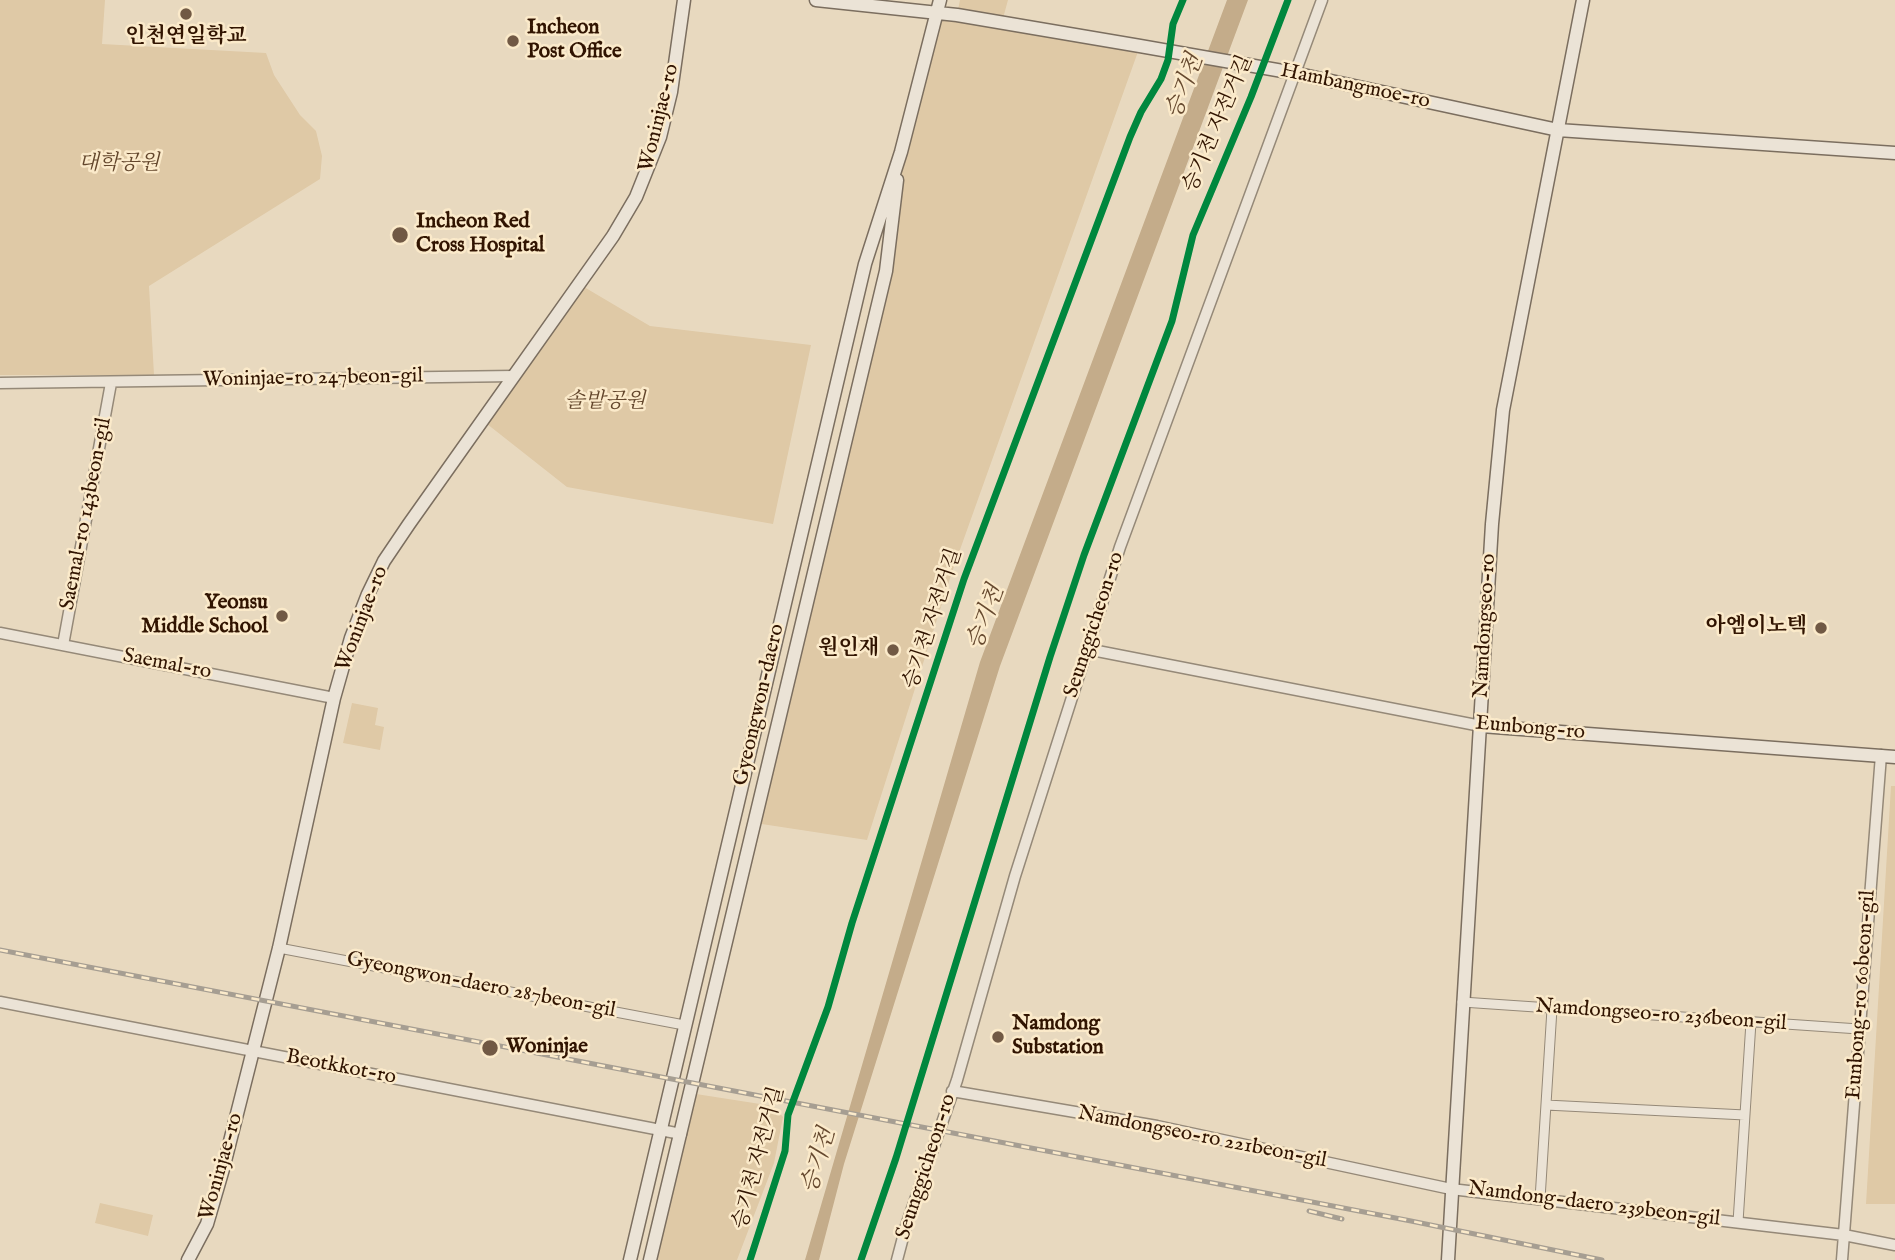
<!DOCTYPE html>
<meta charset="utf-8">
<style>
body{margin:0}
canvas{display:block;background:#e8d9bf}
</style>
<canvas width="1895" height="1260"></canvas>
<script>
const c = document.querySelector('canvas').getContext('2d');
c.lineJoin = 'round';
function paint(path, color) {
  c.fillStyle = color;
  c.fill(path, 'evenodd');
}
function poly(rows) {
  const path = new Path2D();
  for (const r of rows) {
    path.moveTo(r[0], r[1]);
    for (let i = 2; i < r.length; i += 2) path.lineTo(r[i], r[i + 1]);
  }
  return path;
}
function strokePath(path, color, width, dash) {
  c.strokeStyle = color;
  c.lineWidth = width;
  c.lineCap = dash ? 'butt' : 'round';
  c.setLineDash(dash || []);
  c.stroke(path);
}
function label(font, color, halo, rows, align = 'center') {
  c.font = font + ' "IM FELL English","Noto Serif KR",serif';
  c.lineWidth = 5;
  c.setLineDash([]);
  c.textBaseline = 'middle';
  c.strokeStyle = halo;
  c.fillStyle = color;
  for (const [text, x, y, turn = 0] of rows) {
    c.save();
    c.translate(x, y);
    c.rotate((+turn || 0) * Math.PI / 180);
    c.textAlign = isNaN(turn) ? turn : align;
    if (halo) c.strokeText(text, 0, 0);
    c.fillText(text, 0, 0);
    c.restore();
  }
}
paint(poly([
 [0,0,105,0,102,44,266,53,274,75,300,115,316,131,322,156,320,179,149,286,154,375,0,375],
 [960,0,1008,0,1002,22,957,15],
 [937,14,1140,46,952,572,867,840,755,823,886,271,901,152],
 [579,284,650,326,811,345,773,524,567,487,482,420],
 [352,703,378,708,375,725,384,727,380,750,343,743],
 [1891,786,1895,786,1895,1204,1866,1204],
 [696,1094,773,1106,783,1117,774,1163,737,1260,656,1260],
 [100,1203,153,1215,148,1236,95,1223]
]), '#dfc9a6');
paint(poly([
 [1227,0,1248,0,1000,666,844,1164,819,1260,805,1260,980,662]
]), '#c4ac8a');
const minor = poly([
 [279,948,684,1025],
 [1462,1002,1859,1029],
 [1546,1105,1745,1115],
 [1540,1199,1552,1009],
 [1738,1222,1751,1022]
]);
const tertiary = poly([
 [0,383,514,376],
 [0,633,334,698],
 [63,645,111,383],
 [1087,649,1481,726],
 [0,1002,681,1134],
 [952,1091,1157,1126,1451,1189,1844,1235,1895,1245],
 [897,1260,906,1226,957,1080,1015,876,1120,547,1322,0],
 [1842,1260,1881,755]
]);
const secondary = poly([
 [816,0,957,15,1140,46,1294,73,1558,130,1895,153],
 [1481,726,1895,757],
 [188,1260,207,1224,223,1169,279,948,334,698,351,638,368,594,384,561,409,524,613,236,636,197,660,137,671,92,684,0],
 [630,1260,865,264,901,152,940,0],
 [650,1260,886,271,897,180],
 [1448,1260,1492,524,1503,410,1583,0]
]);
strokePath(minor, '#958978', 11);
strokePath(tertiary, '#958978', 13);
strokePath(secondary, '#7b6e5f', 15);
strokePath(minor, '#ebe3d6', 9);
strokePath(tertiary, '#ebe3d6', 10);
strokePath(secondary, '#ebe3d6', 12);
const rail = poly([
 [0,950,1411,1221,1602,1260],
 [1309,1211,1342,1219]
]);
strokePath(rail, '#a69e92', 5);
strokePath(rail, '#fbeaca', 2.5, [8]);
strokePath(poly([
 [750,1260,785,1151,788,1115,828,1007,852,923,964,579,1130,137,1141,112,1161,79,1168,60,1173,24,1183,0],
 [861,1260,896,1158,1050,657,1084,555,1172,321,1193,235,1251,97,1288,0]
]), '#00873e', 7);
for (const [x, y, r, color] of [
 [186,14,7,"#715944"],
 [513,41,7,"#715944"],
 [400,235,9,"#715944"],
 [282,616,7,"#715944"],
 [1821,628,7,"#715944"],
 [893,650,7,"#715944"],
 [998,1037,7,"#715944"],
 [490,1048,9,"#715944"]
]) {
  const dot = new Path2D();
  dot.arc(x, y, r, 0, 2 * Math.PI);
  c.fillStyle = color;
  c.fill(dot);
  strokePath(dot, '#fbeaca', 2.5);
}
label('bold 21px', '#311401', '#fbeaca', [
 ["Incheon",527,29],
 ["Post Office",527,53],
 ["인천연일학교",186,38,"center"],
 ["Incheon Red",416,223],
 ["Cross Hospital",416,247],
 ["Yeonsu",268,604,"right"],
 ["Middle School",268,628,"right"],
 ["아엠이노텍",1807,628,"right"],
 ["원인재",879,650,"right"],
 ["Namdong",1012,1025],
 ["Substation",1012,1049],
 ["Woninjae",506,1048]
], 'left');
label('21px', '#311401', '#fbeaca', [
 ["Hambangmoe-ro",1355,87,12],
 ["Woninjae-ro",660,118,-76],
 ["승기천 자전거길",1219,124,-67],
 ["Woninjae-ro 247beon-gil",313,379,-1],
 ["Saemal-ro 143beon-gil",87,514,-79],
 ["Woninjae-ro",363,619,-69],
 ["승기천 자전거길",934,619,-72],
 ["Seunggicheon-ro",1095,625,-72],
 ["Namdongseo-ro",1486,626,-87],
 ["Saemal-ro",167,665,11],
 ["Gyeongwon-daero",760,705,-77],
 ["Eunbong-ro",1530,729,5],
 ["Gyeongwon-daero 287beon-gil",481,986,11],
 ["Eunbong-ro 60beon-gil",1862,995,-86],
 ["Namdongseo-ro 236beon-gil",1661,1016,4],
 ["Beotkkot-ro",341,1068,11],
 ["Namdongseo-ro 221beon-gil",1202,1138,11],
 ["승기천 자전거길",760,1158,-75],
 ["Woninjae-ro",222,1167,-74],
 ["Seunggicheon-ro",927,1167,-72],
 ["Namdong-daero 239beon-gil",1594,1205,7]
]);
label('italic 21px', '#63462c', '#fbeaca', [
 ["대학공원",119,165],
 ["솔밭공원",605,403]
]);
label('italic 23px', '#66492f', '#fbeaca', [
 ["승기천",1186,87,-69],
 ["승기천",987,618,-69],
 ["승기천",820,1161,-73]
]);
</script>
